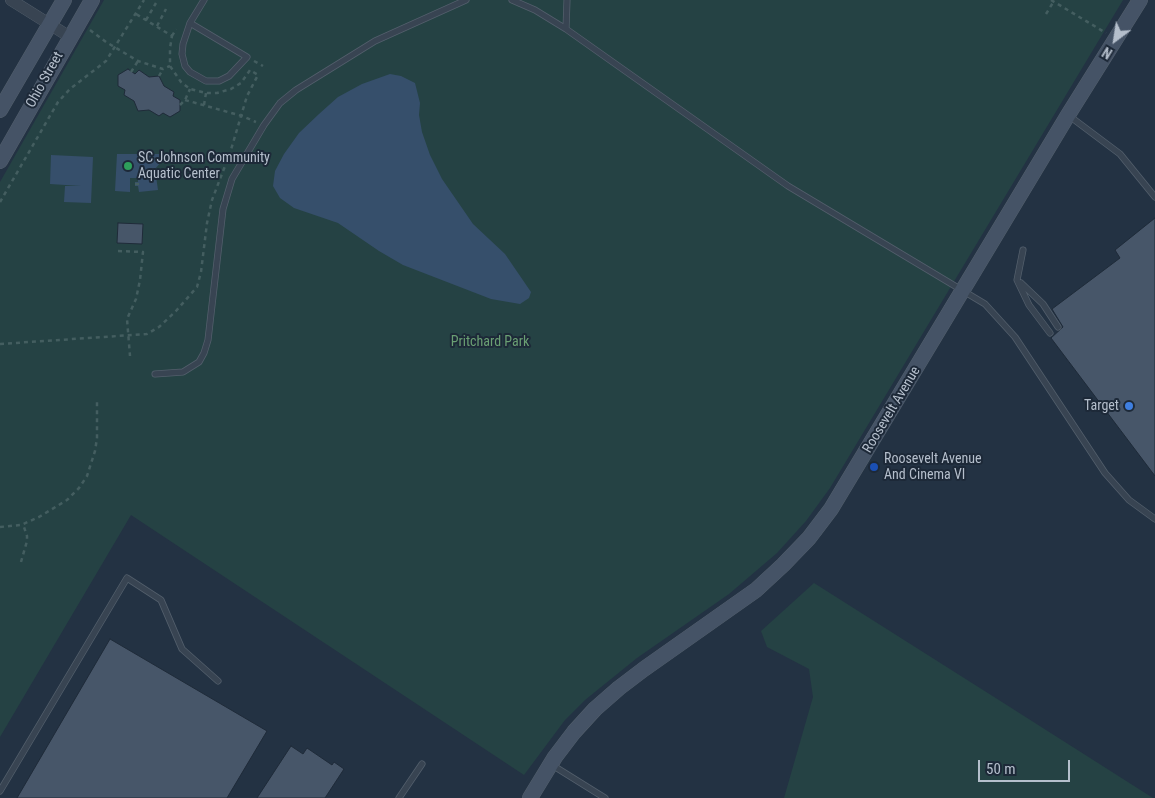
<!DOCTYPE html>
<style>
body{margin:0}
#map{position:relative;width:1155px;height:798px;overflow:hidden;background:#233243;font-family:"Roboto Condensed",sans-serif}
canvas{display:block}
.north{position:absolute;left:1090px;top:15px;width:50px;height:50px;-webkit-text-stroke:4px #1d2938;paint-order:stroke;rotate:211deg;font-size:14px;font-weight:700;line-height:20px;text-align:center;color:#b5bfcc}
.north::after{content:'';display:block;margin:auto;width:18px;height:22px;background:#b5bfcc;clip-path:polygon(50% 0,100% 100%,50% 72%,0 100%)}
.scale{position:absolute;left:978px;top:760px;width:92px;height:22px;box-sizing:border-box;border:2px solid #b5bfcc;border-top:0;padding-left:6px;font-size:15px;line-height:18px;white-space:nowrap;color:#b5bfcc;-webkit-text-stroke:4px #1d2938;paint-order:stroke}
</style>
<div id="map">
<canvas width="1155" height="798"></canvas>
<div class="north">N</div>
<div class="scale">50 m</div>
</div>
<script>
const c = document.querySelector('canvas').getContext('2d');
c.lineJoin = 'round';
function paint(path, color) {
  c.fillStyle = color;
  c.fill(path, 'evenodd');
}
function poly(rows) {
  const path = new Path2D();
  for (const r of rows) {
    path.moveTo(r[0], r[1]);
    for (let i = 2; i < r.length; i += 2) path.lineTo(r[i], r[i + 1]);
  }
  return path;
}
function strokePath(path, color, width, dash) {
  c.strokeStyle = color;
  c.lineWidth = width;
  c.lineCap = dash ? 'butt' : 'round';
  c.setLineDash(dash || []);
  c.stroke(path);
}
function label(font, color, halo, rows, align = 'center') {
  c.font = font + ' "Roboto Condensed",sans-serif';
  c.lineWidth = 4;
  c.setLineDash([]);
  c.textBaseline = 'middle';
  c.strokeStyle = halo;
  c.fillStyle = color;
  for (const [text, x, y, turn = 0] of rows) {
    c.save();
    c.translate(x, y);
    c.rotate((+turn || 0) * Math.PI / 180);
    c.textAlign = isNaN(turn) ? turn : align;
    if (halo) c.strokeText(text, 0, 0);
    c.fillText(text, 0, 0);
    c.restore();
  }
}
paint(poly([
 [104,0,1123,0,830,488,806,521,777,553,729,594,637,658,585,700,565,720,524,775,131,515,0,737,0,182],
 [814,583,1002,702,1153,798,784,798,813,697,809,669,767,647,761,631]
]), '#254244');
paint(poly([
 [390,74,401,76,415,83,420,103,419,115,422,132,430,155,442,179,473,224,505,254,531,292,529,298,520,304,491,299,403,265,379,251,338,223,294,208,280,198,273,186,275,171,284,154,299,133,319,114,338,97,362,84],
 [117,154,163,154,161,162,155,169,158,190,139,192,138,186,135,186,135,182,138,182,138,178,130,178,130,192,115,191],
 [51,155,93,157,91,203,64,202,65,186,81,186,50,184]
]), '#364f6b');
const building = poly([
 [128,69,135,74,139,70,149,77,159,76,164,86,174,92,173,96,180,100,180,111,170,117,163,113,159,116,149,110,138,111,134,101,124,95,125,90,118,86,118,75,128,69],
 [1155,218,1155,476,1051,338,1063,327,1052,309,1120,258,1115,250,1155,218],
 [118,223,143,224,142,244,117,243,118,223],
 [110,639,267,731,227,798,17,798,110,639],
 [291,746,303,754,307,748,332,765,334,762,344,769,325,798,257,798,291,746]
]);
paint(building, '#475669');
strokePath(building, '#1f2b39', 1);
const lane = poly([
 [512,0,535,10,566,29],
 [567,0,566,29,788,186,985,304,1015,337,1105,473,1129,500,1155,519],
 [190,23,247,57,229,76,219,81,206,81,190,72,185,66,182,54,183,44,190,23,204,0],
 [1068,115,1120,154,1155,197],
 [1023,250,1017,280,1029,305,1050,333],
 [1021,283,1043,304,1058,327],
 [155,374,183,372,199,362,204,353,208,340,223,209,232,179,264,125,280,103,296,90,375,41,466,0],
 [552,765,605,798],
 [0,791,127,578,161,600,182,649,218,681],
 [399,798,422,764]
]);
const street = poly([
 [11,0,70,37]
]);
const secondary = poly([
 [0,110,64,0],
 [0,161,92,0],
 [530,798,555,757,574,732,595,709,619,688,644,669,756,590,783,565,809,538,831,509,1068,115,1140,0]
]);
strokePath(lane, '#535f6c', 7);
strokePath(street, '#535f6c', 12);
strokePath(secondary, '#535f6c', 16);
strokePath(poly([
 [1051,0,1106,33],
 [1046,14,1054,1],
 [146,20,156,3],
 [157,26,166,9],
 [90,30,106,42,138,61,163,69,170,66],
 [172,36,176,29],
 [254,61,263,66],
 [131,72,138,61],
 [159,76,163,69],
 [185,100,242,116,256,122],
 [180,105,185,100,190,89],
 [204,105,206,93],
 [135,184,139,184],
 [0,202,58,102,70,89,106,61,144,0],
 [118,251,143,252,140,280,136,299,127,319,130,356],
 [0,344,147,334,159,327,176,311,197,287,201,272,207,223,212,200,230,153,247,96,258,75,250,70,241,83,231,89,217,93,206,93,190,89,181,82,170,66,170,48,172,36,136,14],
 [0,527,21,525,39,517,67,500,79,488,87,476,95,451,97,438,97,402],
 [21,562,27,541,27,536,23,524]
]), '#445e60', 2.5, [4, 4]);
strokePath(lane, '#384452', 5.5);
strokePath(street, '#384452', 11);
strokePath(secondary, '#455366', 15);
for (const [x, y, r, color] of [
 [128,166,5,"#2e9e5b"],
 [1129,406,5,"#3f7fe0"],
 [874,467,5,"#1a4fb4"]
]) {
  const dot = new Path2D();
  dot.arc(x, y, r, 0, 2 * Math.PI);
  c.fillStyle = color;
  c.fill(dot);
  strokePath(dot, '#1d2938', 2);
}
label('14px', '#b5bfcc', '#1d2938', [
 ["Ohio Street",45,80,-61],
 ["Roosevelt Avenue",892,410,-59]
]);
label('14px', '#b5bfcc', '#1d2938', [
 ["SC Johnson Community",138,158],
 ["Aquatic Center",138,174],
 ["Target",1119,406,"right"],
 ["Roosevelt Avenue",884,459],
 ["And Cinema VI",884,475]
], 'left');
label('14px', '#6a9f73', '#1d2938', [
 ["Pritchard Park",490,342]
]);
</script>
